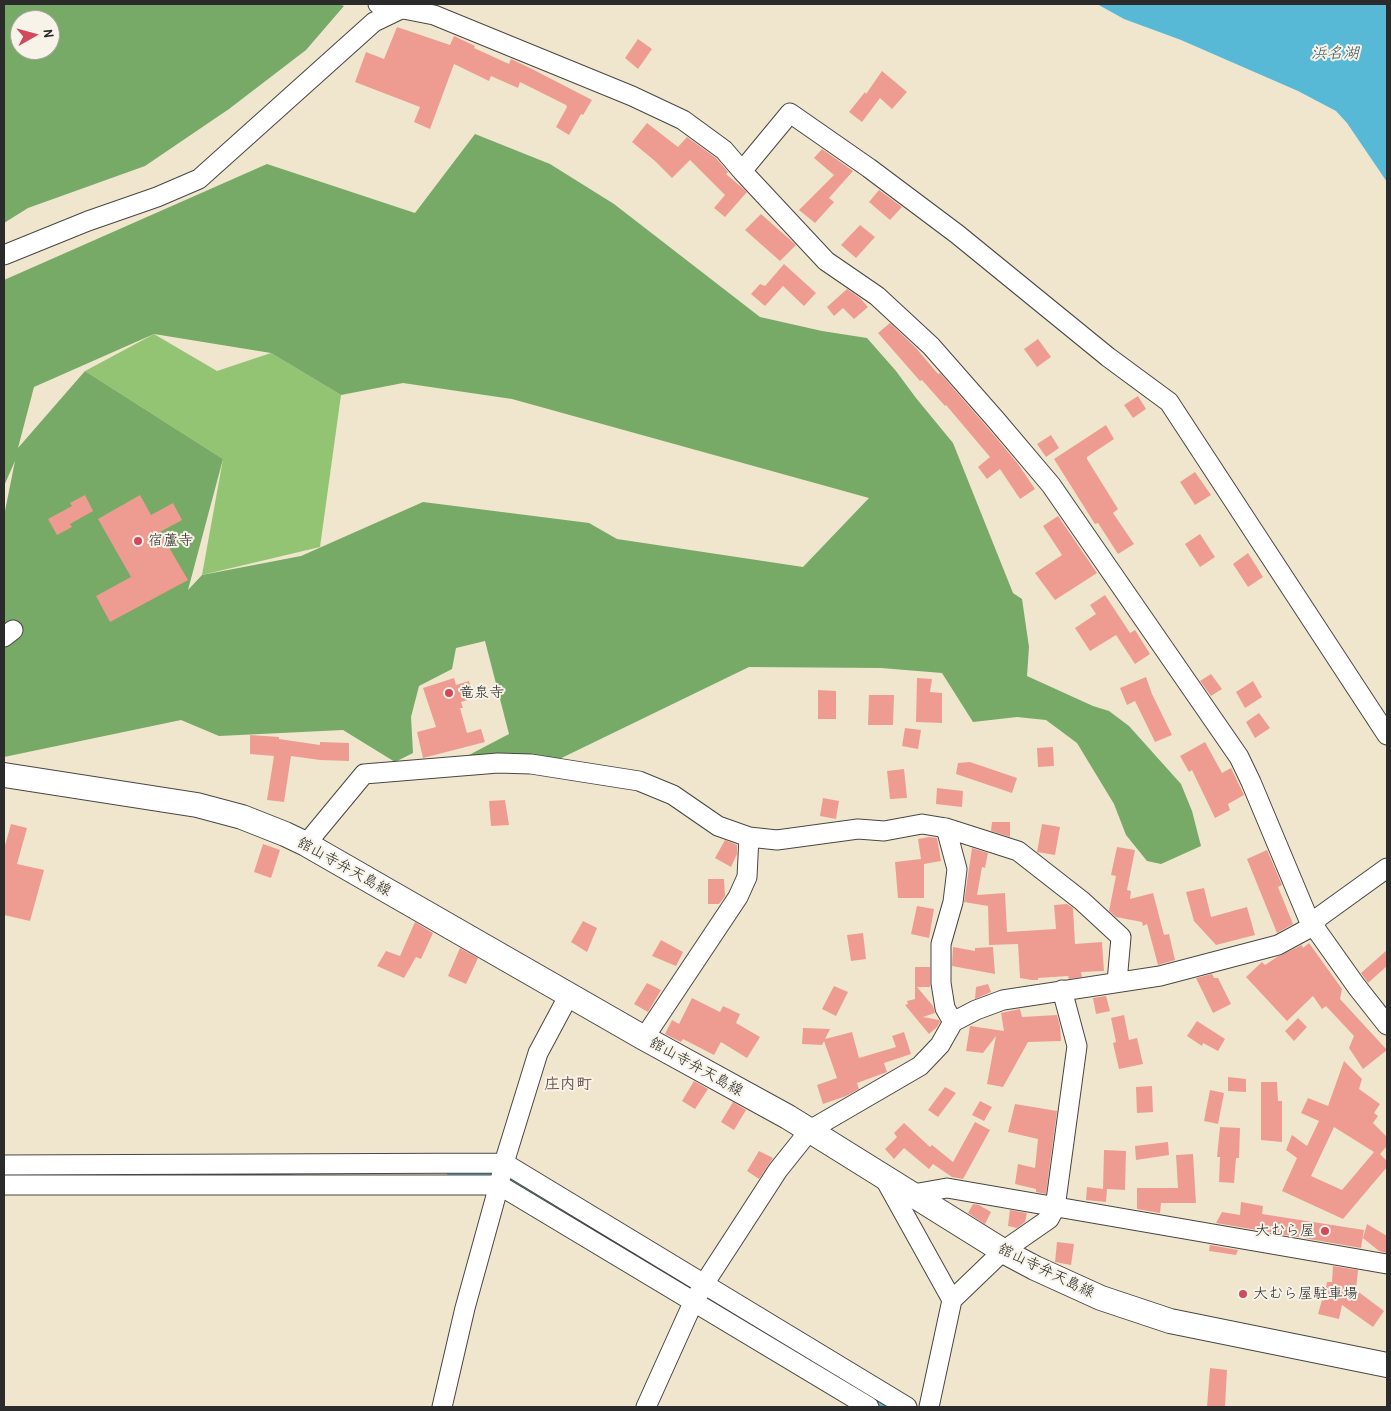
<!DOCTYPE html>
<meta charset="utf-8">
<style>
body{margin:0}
#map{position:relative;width:1391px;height:1411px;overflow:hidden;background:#f0e6cd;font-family:"Patrick Hand",sans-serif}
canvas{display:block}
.frame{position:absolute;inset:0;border:5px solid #2b2b2b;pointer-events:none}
.north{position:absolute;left:10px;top:10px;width:50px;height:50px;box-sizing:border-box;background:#f7f3e8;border:1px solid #a5a39c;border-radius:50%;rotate:83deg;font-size:14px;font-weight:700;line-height:20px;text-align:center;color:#2b2b2b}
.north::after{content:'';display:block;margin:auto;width:18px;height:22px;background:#d1495b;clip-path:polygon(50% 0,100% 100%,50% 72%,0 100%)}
</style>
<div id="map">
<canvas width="1391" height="1411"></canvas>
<div class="frame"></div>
<div class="north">N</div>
</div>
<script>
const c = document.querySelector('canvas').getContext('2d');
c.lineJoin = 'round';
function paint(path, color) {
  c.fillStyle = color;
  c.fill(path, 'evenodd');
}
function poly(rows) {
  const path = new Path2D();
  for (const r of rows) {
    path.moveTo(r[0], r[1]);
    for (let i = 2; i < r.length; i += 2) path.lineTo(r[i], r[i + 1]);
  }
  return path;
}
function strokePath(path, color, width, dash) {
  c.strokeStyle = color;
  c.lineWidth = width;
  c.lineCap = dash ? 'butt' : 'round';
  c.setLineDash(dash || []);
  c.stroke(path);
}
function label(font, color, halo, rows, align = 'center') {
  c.font = font + ' "Patrick Hand","Klee One",sans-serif';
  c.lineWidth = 4;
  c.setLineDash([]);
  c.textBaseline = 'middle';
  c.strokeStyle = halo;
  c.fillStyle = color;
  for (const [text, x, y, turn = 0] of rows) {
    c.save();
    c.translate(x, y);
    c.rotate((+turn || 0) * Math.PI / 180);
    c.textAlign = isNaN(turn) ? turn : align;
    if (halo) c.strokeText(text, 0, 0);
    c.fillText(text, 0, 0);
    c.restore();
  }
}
paint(poly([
 [154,334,217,371,271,353,341,395,320,547,202,575,223,459,85,371]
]), '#93c474');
paint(poly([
 [4,4,339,4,344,6,306,50,229,109,145,166,28,208,4,223],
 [20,20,50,20,50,50,20,50],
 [475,134,550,164,614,204,760,317,822,331,867,338,896,371,916,398,953,443,1013,593,1022,599,1029,647,1027,676,1093,706,1109,711,1129,726,1181,784,1192,811,1201,846,1161,864,1147,861,1126,835,1114,804,1077,743,1046,720,1017,717,973,722,942,673,881,668,749,667,545,766,448,766,509,734,485,641,456,648,452,669,419,686,411,717,413,753,395,762,343,730,219,736,181,720,4,757,4,516,15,461,4,486,4,280,267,164,415,213],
 [154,334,271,353,341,395,403,383,512,399,869,498,803,567,617,539,589,523,423,502,301,556,202,575,188,590,223,459,85,371,18,448,34,387]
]), '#76aa66');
paint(poly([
 [1097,4,1387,4,1387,182,1347,123,1336,111,1298,91,1181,40,1124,19]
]), '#58b9d6');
strokePath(poly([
 [449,1173,493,1173],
 [4,1175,291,1173],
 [508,1179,694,1290],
 [703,1296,745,1322],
 [873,1400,885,1407]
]), '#58b9d6', 4.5);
paint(poly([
 [397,27,450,45,454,36,475,46,474,48,509,64,511,59,532,69,592,100,583,115,581,114,569,135,556,127,567,107,566,105,520,82,518,88,491,76,489,81,454,64,430,129,414,122,420,107,355,82,366,52,384,59],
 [638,39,652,49,638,69,625,58],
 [882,71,907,92,892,109,880,98,862,122,849,112,865,92,866,94],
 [647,123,678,147,687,137,716,158,728,172,726,174,747,192,725,217,714,208,725,195,690,160,672,178,655,161,632,142],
 [822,149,853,171,829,198,834,202,815,223,799,210,834,175,814,158],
 [879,190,902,207,890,220,869,202],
 [761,214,796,245,780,261,745,230],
 [860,225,875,237,856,258,841,245],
 [784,264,816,293,804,306,783,286,765,306,751,294,760,284,765,286],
 [847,289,860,298,868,307,854,319,843,308,834,316,827,307],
 [890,323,916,348,938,374,940,373,987,427,1018,464,1035,489,1020,499,1000,469,987,479,978,467,990,457,946,405,945,406,922,380,920,381,878,333],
 [1038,339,1051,357,1037,367,1024,349],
 [1138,396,1146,409,1133,418,1124,405],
 [1106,425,1114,439,1087,457,1087,459,1118,509,1113,513,1134,544,1118,554,1098,523,1095,524,1054,459],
 [1051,435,1059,448,1046,457,1037,444],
 [1195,472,1211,495,1195,505,1180,482],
 [85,495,93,511,70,524,72,527,57,535,48,519,72,506,70,503],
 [140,495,151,515,173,503,182,520,160,532,188,580,110,622,96,596,131,577,98,519],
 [1058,516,1097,573,1055,600,1035,573,1062,555,1043,526],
 [1200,534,1215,557,1200,567,1185,544],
 [1248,553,1263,577,1248,587,1233,564],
 [1105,595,1130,633,1135,630,1150,654,1135,664,1116,635,1090,651,1075,628,1096,614,1090,605],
 [1211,674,1222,689,1211,696,1200,681],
 [1146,677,1152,694,1172,735,1155,742,1135,701,1127,705,1120,688],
 [454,678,456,685,469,681,474,698,461,702,463,708,460,708,467,733,481,729,485,742,423,758,417,732,436,727,423,688],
 [917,678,932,679,930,692,942,693,942,723,916,722],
 [1253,681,1262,697,1245,708,1236,692],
 [818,690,836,691,836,719,818,719],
 [869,695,894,695,893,725,868,725],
 [1259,713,1270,728,1255,738,1246,722],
 [905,728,921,730,918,749,902,746],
 [250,735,279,737,279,739,320,745,320,742,349,743,349,761,320,760,291,756,284,802,267,800,274,756,250,754],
 [1205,742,1222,773,1231,768,1244,795,1228,804,1230,810,1215,818,1192,770,1189,772,1180,756],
 [1053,747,1054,766,1038,767,1037,748],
 [970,762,1017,778,1012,793,956,774,958,763],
 [904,769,907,798,890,799,887,771],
 [937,788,963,791,962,807,936,804],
 [823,798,839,801,836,819,820,816],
 [505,800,509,825,491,826,489,801],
 [992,822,1010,822,1010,837,991,831],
 [11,824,27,828,17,864,44,870,30,921,4,915,4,849],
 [1042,824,1060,827,1055,855,1037,852],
 [929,837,937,838,941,861,924,864,924,898,898,898,895,862,921,859,918,839],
 [725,840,737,845,737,854,731,867,715,858],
 [263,844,280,850,271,878,254,872],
 [1117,847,1135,850,1127,890,1131,891,1130,899,1153,893,1164,935,1169,934,1175,960,1158,965,1147,924,1143,926,1142,922,1116,917,1109,911,1116,876,1111,875],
 [972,848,988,853,985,868,982,867,977,895,1005,893,1007,932,1056,929,1054,905,1067,904,1073,908,1075,944,1102,942,1104,971,1081,972,1082,977,1069,979,1068,976,1038,978,1038,980,1032,980,1020,978,1018,944,989,945,988,906,964,902],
 [1267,850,1282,885,1278,887,1293,924,1277,933,1247,859],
 [708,879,724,879,725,896,719,904,708,904],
 [1204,888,1211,917,1247,907,1255,935,1216,945,1194,921,1186,892],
 [917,906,934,909,929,938,911,934],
 [583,921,597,928,587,952,571,942],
 [415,922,433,933,421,959,416,957,404,978,377,966,386,951,400,956],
 [863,933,866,959,851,961,847,935],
 [661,940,683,952,676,966,652,956],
 [1309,943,1342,989,1340,999,1387,1050,1363,1069,1349,1048,1354,1036,1326,1006,1322,1009,1313,996,1287,1021,1246,977,1262,962,1265,965,1277,957,1302,945,1303,948],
 [953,947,975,951,975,948,993,947,995,974,952,966],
 [460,948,478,958,466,984,448,976],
 [1387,950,1387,966,1368,983,1361,973],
 [915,967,930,967,930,987,917,987,933,1006,935,1013,923,1017,939,1020,940,1022,937,1027,929,1034,905,1005,908,1004,907,1001,915,999],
 [1212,974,1214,978,1218,978,1231,1004,1213,1013,1196,978],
 [647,983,661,990,648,1012,634,1004],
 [988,984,991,992,975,999,976,987],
 [834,986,848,992,836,1016,822,1009],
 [1106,996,1110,1011,1096,1014,1093,998],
 [692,998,720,1012,723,1006,740,1014,736,1023,760,1037,747,1058,721,1042,714,1055,683,1039,681,1042,665,1034,672,1020,679,1024],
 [1020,1009,1022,1017,1057,1015,1060,1026,1061,1041,1028,1042,1003,1087,987,1084,996,1036,983,1053,966,1051,970,1026,1004,1031,1001,1013],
 [1124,1015,1129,1040,1137,1038,1143,1064,1119,1069,1113,1043,1116,1042,1111,1018],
 [1298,1018,1307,1027,1294,1041,1285,1031],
 [1197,1021,1225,1039,1218,1051,1203,1043,1202,1046,1187,1036],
 [803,1028,830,1029,825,1039,852,1032,859,1058,896,1047,892,1036,904,1032,911,1054,884,1063,887,1072,857,1083,859,1089,846,1096,823,1104,817,1085,837,1078,824,1041,822,1045,802,1044],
 [1344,1061,1362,1079,1359,1089,1380,1104,1374,1113,1378,1116,1373,1123,1387,1137,1387,1146,1380,1154,1387,1161,1387,1167,1343,1219,1282,1191,1297,1158,1286,1150,1292,1135,1307,1146,1319,1121,1301,1113,1308,1098,1328,1106],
 [1334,1127,1374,1152,1342,1190,1311,1176],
 [1228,1077,1246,1079,1246,1092,1228,1091],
 [694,1081,708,1089,695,1109,682,1101],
 [1261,1082,1277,1082,1278,1101,1282,1101,1282,1142,1261,1140],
 [1152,1086,1153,1112,1137,1113,1136,1087],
 [945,1087,956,1093,938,1117,928,1110],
 [1210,1090,1224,1093,1218,1124,1204,1121],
 [980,1101,992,1107,984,1121,972,1115],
 [733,1102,746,1110,734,1130,721,1122],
 [1015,1104,1057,1111,1046,1194,1036,1192,1036,1189,1015,1184,1018,1164,1035,1168,1038,1139,1008,1132],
 [975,1122,990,1130,963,1179,952,1177,933,1164,929,1169,904,1148,894,1159,885,1149,897,1137,894,1133,904,1123,930,1147,932,1145,953,1162],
 [1220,1127,1240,1128,1239,1158,1236,1158,1234,1183,1219,1182,1220,1157,1217,1157],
 [1168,1142,1169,1155,1136,1160,1135,1146],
 [1104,1150,1126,1151,1125,1190,1107,1189,1106,1202,1086,1200,1087,1187,1103,1189],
 [759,1151,773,1158,759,1179,747,1171],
 [1193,1154,1196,1203,1161,1203,1160,1213,1137,1209,1137,1188,1178,1188,1176,1155],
 [1241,1202,1263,1206,1262,1214,1364,1230,1361,1248,1216,1223,1222,1212,1240,1215],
 [973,1204,979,1205,991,1212,985,1224,968,1213],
 [1010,1210,1027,1213,1025,1222,1017,1228,1008,1226],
 [1367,1224,1387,1236,1387,1253,1379,1251,1363,1238],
 [1057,1242,1074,1244,1071,1265,1055,1262],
 [1210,1245,1238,1250,1236,1255,1209,1251],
 [1333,1266,1358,1270,1356,1290,1384,1311,1373,1327,1342,1305,1339,1319,1318,1314,1322,1300,1324,1301,1327,1282,1332,1282],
 [1210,1368,1227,1370,1225,1407,1207,1407]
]), '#ee9c92');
const minor = poly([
 [378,4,434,15,632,96,683,120,724,150,742,171,826,261,877,296,931,346,996,420,1051,485,1239,757,1251,782,1308,918,1357,987,1387,1025],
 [742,171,790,113,869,168,957,234,1108,357,1169,402,1387,735],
 [4,255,88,221,157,197,199,179,374,22,401,9],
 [4,637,13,630],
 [946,828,957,869,953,902,941,944,941,983,945,1008,953,1022],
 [306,844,364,774,498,763,531,764,639,781,673,795,718,826,749,837,777,840,858,829,884,831,922,824,946,828,1018,851,1082,901,1121,937,1117,982],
 [644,1038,738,897,747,877,749,837],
 [4,1165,504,1163,907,1407],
 [883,1176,952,1300],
 [4,1185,499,1185,869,1407],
 [913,1194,947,1188,1387,1264],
 [442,1407,465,1308,499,1185,504,1163,538,1053,569,995],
 [646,1407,692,1305,704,1284,778,1170,810,1130,920,1066,940,1045,953,1022,976,1010,1003,1000,1160,976,1278,945,1313,926,1319,917,1387,868],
 [929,1407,952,1300,1003,1251,1049,1219,1055,1208,1077,1046,1062,990]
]);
const major = poly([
 [4,775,197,805,242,817,285,834,306,844,644,1038,788,1117,1003,1251,1035,1268,1101,1298,1170,1321,1387,1365]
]);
strokePath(minor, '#494743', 21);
strokePath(major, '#494743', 26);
strokePath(minor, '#fff', 19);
strokePath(major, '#fff', 24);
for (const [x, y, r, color] of [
 [138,541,5,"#d1495b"],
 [449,693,5,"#d1495b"],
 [1325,1231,5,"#d1495b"],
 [1243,1294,5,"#d1495b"]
]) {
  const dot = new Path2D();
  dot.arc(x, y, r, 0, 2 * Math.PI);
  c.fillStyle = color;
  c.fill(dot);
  strokePath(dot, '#f7f3e8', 2);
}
label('15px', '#2b2b2b', '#f7f3e8', [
 ["宿蘆寺",148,541],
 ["竜泉寺",459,693],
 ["大むら屋",1315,1231,"right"],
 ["大むら屋駐車場",1253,1294]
], 'left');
label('15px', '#2b2b2b', '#f7f3e8', [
 ["舘山寺弁天島線",344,867,29],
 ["舘山寺弁天島線",696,1067,29],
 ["舘山寺弁天島線",1046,1271,26]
]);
label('italic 16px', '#38565e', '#f7f3e8', [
 ["浜名湖",1335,54]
]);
label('bold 16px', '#6f534f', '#f7f3e8', [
 ["庄内町",568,1085]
]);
</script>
